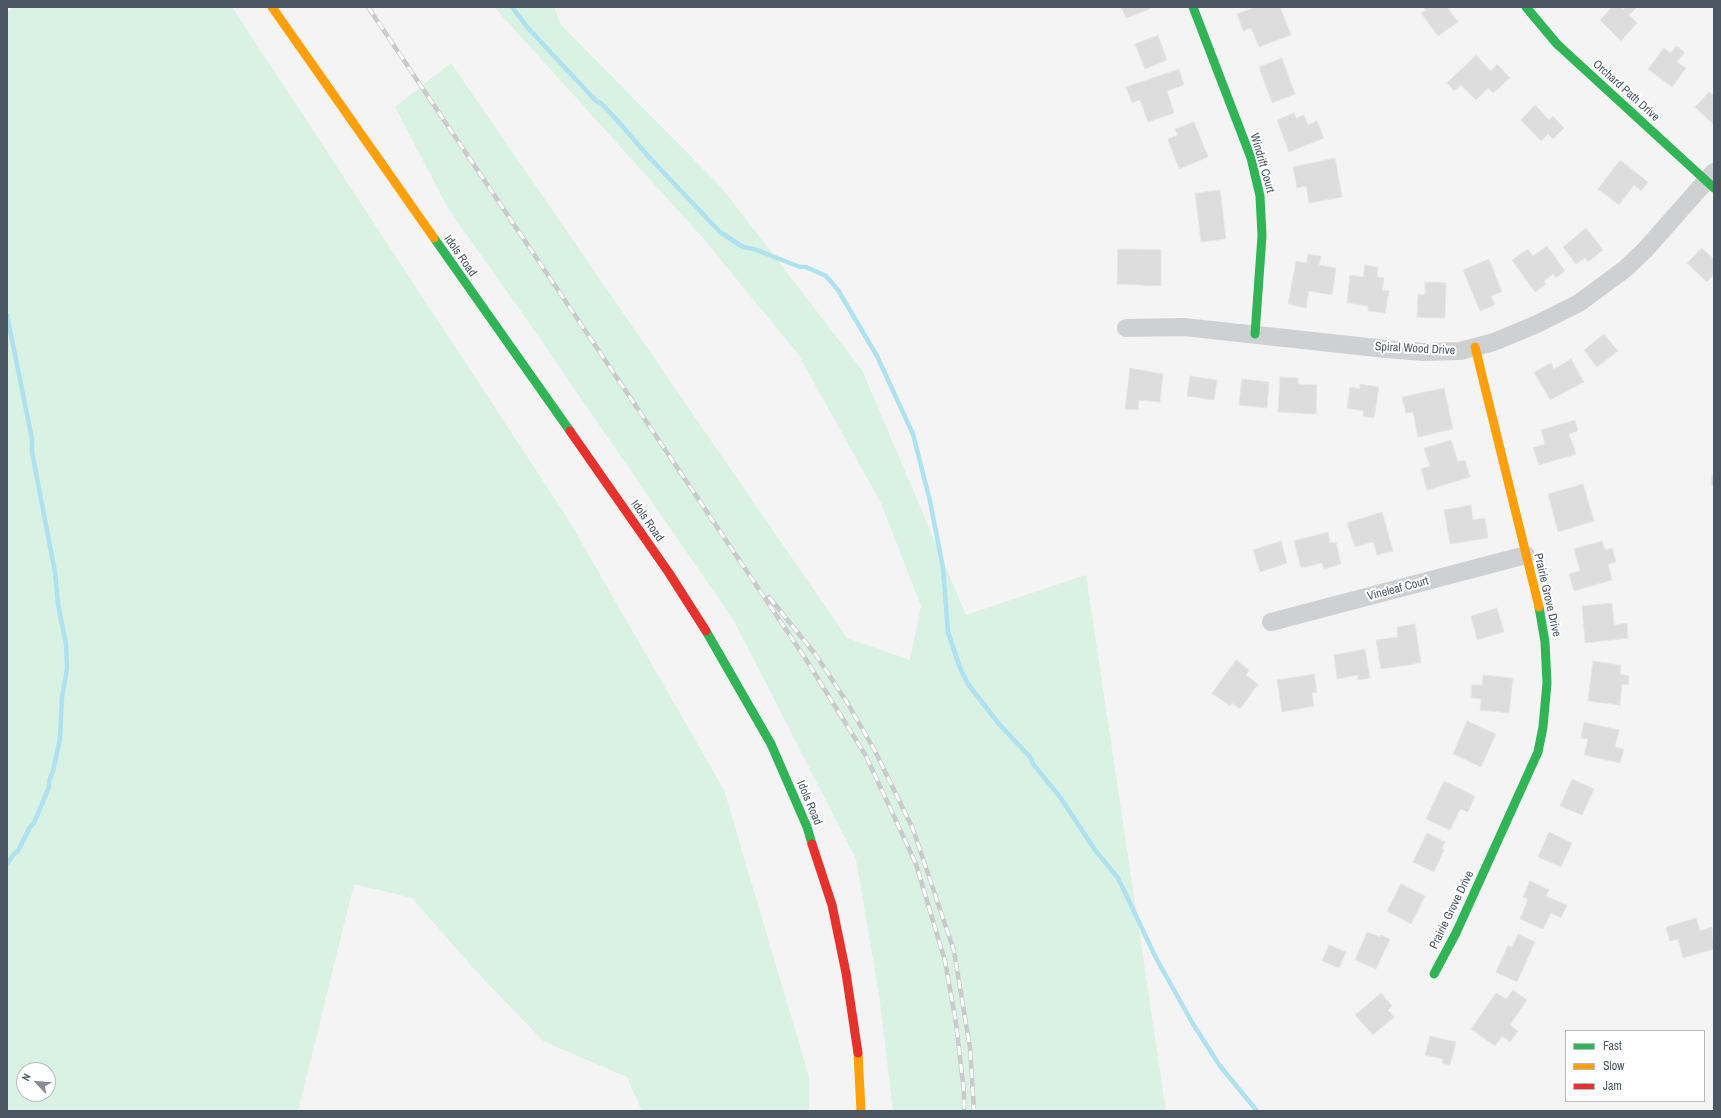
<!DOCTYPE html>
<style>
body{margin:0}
#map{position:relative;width:1721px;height:1118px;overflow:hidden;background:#f4f4f4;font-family:"Archivo Narrow",sans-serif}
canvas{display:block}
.frame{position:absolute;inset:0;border:8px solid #4a5661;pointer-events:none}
.legend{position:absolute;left:1565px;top:1030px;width:140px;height:72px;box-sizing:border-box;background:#fff;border:1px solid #b7bbc0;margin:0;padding:5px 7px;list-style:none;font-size:12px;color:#4a5661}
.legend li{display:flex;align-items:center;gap:8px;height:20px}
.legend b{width:20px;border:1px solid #b7bbc0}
.north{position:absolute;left:16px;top:1062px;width:40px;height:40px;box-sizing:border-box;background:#fff;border:1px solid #b7bbc0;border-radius:50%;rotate:296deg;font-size:11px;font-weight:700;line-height:16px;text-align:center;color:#4a5661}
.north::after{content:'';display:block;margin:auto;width:14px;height:18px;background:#868d94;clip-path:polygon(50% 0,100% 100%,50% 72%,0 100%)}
</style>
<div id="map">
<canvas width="1721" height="1118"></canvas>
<div class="frame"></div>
<ul class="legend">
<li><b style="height:5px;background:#30b455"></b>Fast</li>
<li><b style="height:5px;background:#ff9f0a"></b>Slow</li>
<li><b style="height:5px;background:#e5322d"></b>Jam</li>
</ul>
<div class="north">N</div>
</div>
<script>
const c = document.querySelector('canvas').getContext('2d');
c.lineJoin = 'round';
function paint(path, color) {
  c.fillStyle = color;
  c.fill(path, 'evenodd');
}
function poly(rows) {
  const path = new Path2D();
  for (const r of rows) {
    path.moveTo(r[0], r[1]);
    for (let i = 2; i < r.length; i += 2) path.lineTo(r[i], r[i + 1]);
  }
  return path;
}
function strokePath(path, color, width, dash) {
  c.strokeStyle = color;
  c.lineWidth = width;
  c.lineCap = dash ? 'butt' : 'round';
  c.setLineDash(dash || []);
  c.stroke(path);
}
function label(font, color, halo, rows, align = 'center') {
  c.font = font + ' "Archivo Narrow",sans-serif';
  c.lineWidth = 4;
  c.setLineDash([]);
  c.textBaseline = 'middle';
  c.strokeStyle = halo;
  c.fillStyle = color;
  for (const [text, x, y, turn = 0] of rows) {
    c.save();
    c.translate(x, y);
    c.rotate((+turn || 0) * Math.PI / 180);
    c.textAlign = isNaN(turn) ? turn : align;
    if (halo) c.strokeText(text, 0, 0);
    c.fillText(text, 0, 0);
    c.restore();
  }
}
paint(poly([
 [13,7,232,7,568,519,724,790,809,1077,809,1111,642,1111,627,1077,543,1041,475,970,412,898,354,884,298,1111,7,1111,7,13],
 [24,1070,48,1070,48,1094,24,1094],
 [494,7,554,7,561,25,721,187,862,370,966,615,1086,575,1166,1111,893,1111,880,1002,856,859,734,621,525,317,449,210,395,107,451,63,847,638,910,660,921,606,881,503,798,354,702,237]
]), '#d9f2e3');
strokePath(poly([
 [512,7,528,28,596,101,601,103,617,120,648,156,720,232,743,247,754,249,800,267,806,267,826,276,838,290,877,356,913,434,930,501,943,568,948,632,960,668,968,684,999,724,1031,758,1033,764,1060,797,1095,850,1118,878,1156,958,1193,1024,1220,1066,1257,1111],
 [7,315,32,439,32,452,55,572,58,604,66,644,67,669,62,697,60,739,53,771,49,781,49,787,34,823,30,827,18,851,13,855,7,864]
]), '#aee2f0', 4.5);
const building = poly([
 [1121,7,1149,7,1150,9,1126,18,1121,7],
 [1256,7,1280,7,1291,35,1259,47,1251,28,1243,31,1237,14,1256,7],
 [1423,7,1447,7,1458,22,1438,36,1421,13,1426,10,1423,7],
 [1612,7,1621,7,1623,10,1626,7,1636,8,1629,15,1637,23,1621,41,1600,20,1612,7],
 [1158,35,1167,60,1145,69,1135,44,1158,35],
 [1676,46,1685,52,1677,62,1686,68,1672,87,1648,69,1664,48,1671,53,1676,46],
 [1476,55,1491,71,1497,64,1510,78,1493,93,1488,88,1476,100,1461,85,1454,91,1447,83,1476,55],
 [1282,58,1295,94,1272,103,1259,67,1282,58],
 [1179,69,1184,85,1167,91,1174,113,1148,122,1140,100,1132,103,1126,87,1179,69],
 [1709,92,1714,96,1714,125,1695,107,1709,92],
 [1535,105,1549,120,1553,116,1564,128,1553,139,1548,134,1541,141,1521,120,1535,105],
 [1294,113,1296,118,1304,115,1308,125,1317,121,1324,138,1289,152,1277,120,1294,113],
 [1194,122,1208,157,1179,169,1168,139,1178,135,1175,129,1194,122],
 [1335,158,1342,197,1309,203,1306,186,1297,188,1293,167,1335,158],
 [1620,160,1648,182,1641,191,1634,185,1619,205,1598,189,1620,160],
 [1220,190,1226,239,1201,242,1195,193,1220,190],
 [1586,228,1603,250,1588,262,1585,258,1576,264,1563,247,1586,228],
 [1547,246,1565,271,1556,278,1553,274,1544,281,1546,284,1535,292,1512,260,1528,249,1533,256,1547,246],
 [1702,248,1714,259,1714,274,1707,282,1687,263,1702,248],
 [1118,249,1161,250,1161,286,1117,284,1118,249],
 [1308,254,1321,256,1319,265,1336,268,1332,295,1309,291,1306,308,1288,304,1296,261,1307,263,1308,254],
 [1489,259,1502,292,1491,296,1495,305,1480,311,1463,270,1489,259],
 [1365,265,1378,267,1377,277,1384,278,1382,290,1389,291,1385,313,1368,311,1368,306,1347,303,1350,275,1363,277,1365,265],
 [1425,282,1446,283,1445,318,1417,317,1418,294,1425,295,1425,282],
 [1604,334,1618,351,1597,367,1584,350,1604,334],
 [1571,359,1584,382,1550,400,1534,372,1551,363,1554,369,1571,359],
 [1130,368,1163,374,1160,402,1139,400,1138,410,1125,409,1130,368],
 [1190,376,1217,380,1214,400,1187,396,1190,376],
 [1280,377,1298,378,1298,384,1317,385,1316,414,1278,412,1280,377],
 [1242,379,1269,382,1267,408,1239,405,1242,379],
 [1360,384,1379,387,1374,418,1363,416,1364,411,1347,408,1350,387,1360,389,1360,384],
 [1444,388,1453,429,1418,437,1413,412,1406,413,1402,397,1444,388],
 [1575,420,1578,431,1569,434,1576,454,1539,465,1533,448,1545,444,1541,430,1575,420],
 [1451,440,1458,462,1465,460,1470,477,1427,490,1421,469,1430,466,1424,448,1451,440],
 [1712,475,1714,475,1714,485,1711,485,1712,475],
 [1583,484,1594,521,1558,532,1548,494,1583,484],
 [1471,505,1473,520,1485,518,1488,538,1450,544,1444,510,1471,505],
 [1382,512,1393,551,1377,555,1373,542,1355,547,1347,523,1382,512],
 [1328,532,1330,543,1336,542,1341,564,1324,569,1322,563,1301,568,1294,541,1328,532],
 [1281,541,1287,563,1260,572,1253,550,1281,541],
 [1602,541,1605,550,1612,548,1616,562,1608,564,1612,580,1574,591,1569,574,1580,571,1574,549,1602,541],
 [1612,603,1614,625,1627,623,1628,638,1585,643,1582,606,1612,603],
 [1497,608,1504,632,1477,640,1471,616,1497,608],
 [1415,624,1421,663,1381,669,1376,640,1398,637,1397,627,1415,624],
 [1365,649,1370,678,1358,680,1358,675,1337,679,1334,655,1365,649],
 [1236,660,1249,670,1246,675,1258,684,1240,709,1232,703,1230,706,1212,693,1236,660],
 [1593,661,1621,665,1620,674,1629,676,1628,685,1622,684,1620,705,1588,701,1593,661],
 [1314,674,1317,692,1312,693,1314,706,1282,712,1277,680,1314,674],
 [1483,675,1513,678,1509,713,1480,710,1481,699,1471,698,1472,685,1482,685,1483,675],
 [1467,721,1496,734,1481,767,1453,754,1467,721],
 [1584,722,1619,730,1615,747,1624,749,1620,763,1584,755,1588,739,1581,738,1584,722],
 [1572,779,1594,789,1582,815,1560,806,1572,779],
 [1444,781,1475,796,1468,812,1460,809,1450,830,1426,819,1444,781],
 [1549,832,1572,843,1561,867,1538,857,1549,832],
 [1427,833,1445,842,1442,849,1444,850,1434,872,1413,862,1427,833],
 [1530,881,1549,890,1546,896,1567,905,1561,918,1551,913,1543,929,1520,919,1528,899,1523,897,1530,881],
 [1401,884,1425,896,1411,924,1387,911,1401,884],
 [1696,918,1700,931,1712,927,1714,949,1683,958,1678,939,1670,941,1666,927,1696,918],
 [1367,932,1380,937,1381,935,1390,939,1376,969,1355,960,1367,932],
 [1518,934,1535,942,1517,982,1496,972,1508,945,1512,947,1518,934],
 [1329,945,1346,952,1339,968,1322,961,1329,945],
 [1513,990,1527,1000,1510,1025,1518,1031,1510,1042,1502,1036,1495,1046,1471,1029,1496,993,1506,999,1513,990],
 [1381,993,1392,1006,1388,1010,1394,1017,1373,1035,1355,1015,1381,993],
 [1430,1036,1456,1042,1450,1065,1442,1063,1443,1059,1425,1055,1430,1036]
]);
paint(building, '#ddddde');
strokePath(building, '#e5e6e7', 1);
strokePath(poly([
 [1126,328,1184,327,1386,349,1424,352,1460,351,1494,342,1537,324,1579,303,1625,269,1645,250,1714,172],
 [1271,622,1526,555]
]), '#ced0d2', 18);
strokePath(poly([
 [1193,7,1251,158,1260,196,1262,236,1255,334],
 [1526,7,1557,44,1714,188],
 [434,238,570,431],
 [706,631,771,744,807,827,812,844],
 [1434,974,1456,933,1538,752,1543,727,1547,683,1545,642,1539,607]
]), '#30b455', 9);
strokePath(poly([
 [272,7,434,238],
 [1475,347,1539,607],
 [858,1053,861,1111]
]), '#ff9f0a', 9);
strokePath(poly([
 [570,431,669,573,706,631],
 [812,844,832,905,846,973,858,1053]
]), '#e5322d', 9);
const rail = poly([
 [368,7,805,658,866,756,916,864,945,961,956,1023,964,1092,964,1111],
 [769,597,816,655,848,704,875,751,913,829,954,951,970,1048,974,1111]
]);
strokePath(rail, '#c9cacc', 4.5);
strokePath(rail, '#fff', 3, [9]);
label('12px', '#4a5661', '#fff', [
 ["Orchard Path Drive",1626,91,42],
 ["Windrift Court",1262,163,74],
 ["Idols Road",460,256,55],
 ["Spiral Wood Drive",1415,349,3],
 ["Idols Road",647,521,55],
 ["Vineleaf Court",1398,589,-15],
 ["Prairie Grove Drive",1547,595,77],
 ["Idols Road",809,803,67],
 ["Prairie Grove Drive",1452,910,-64]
]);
</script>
